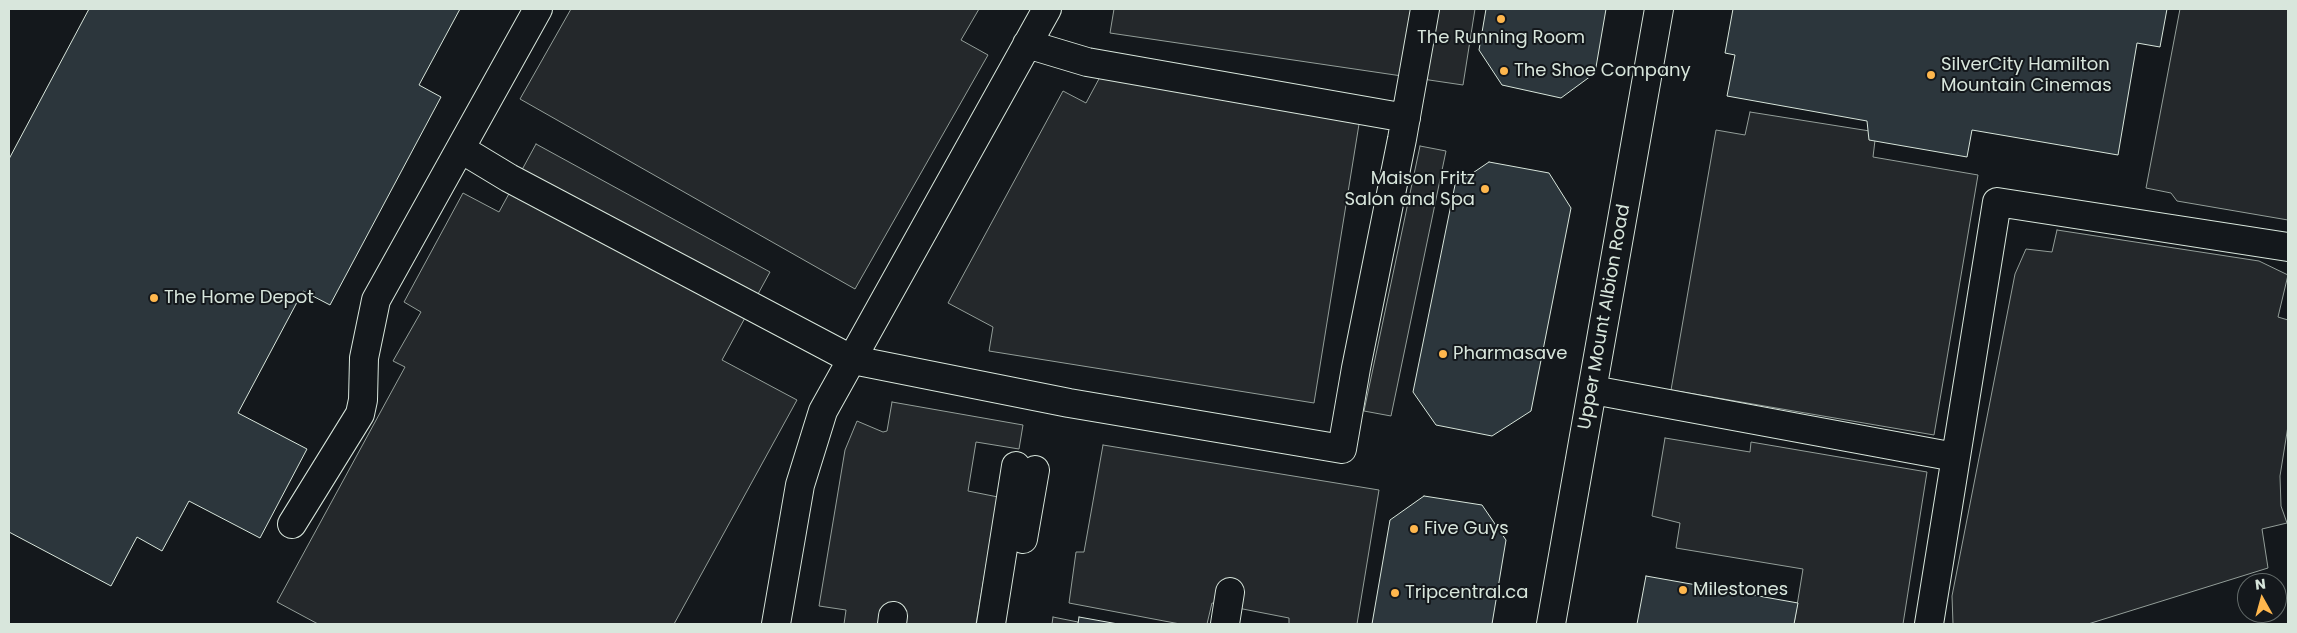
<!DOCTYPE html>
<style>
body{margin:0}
#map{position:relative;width:2297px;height:633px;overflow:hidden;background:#14181c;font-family:Poppins,sans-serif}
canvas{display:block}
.frame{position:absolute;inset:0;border:10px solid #d8e6dc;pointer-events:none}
.north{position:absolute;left:2237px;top:573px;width:50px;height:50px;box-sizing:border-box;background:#14181c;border:1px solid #626a69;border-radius:50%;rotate:353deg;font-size:14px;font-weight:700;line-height:20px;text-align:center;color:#d8e6dc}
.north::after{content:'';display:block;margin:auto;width:18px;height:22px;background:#ffb74d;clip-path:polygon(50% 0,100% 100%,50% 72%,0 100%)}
</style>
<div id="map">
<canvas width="2297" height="633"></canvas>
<div class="frame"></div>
<div class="north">N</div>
</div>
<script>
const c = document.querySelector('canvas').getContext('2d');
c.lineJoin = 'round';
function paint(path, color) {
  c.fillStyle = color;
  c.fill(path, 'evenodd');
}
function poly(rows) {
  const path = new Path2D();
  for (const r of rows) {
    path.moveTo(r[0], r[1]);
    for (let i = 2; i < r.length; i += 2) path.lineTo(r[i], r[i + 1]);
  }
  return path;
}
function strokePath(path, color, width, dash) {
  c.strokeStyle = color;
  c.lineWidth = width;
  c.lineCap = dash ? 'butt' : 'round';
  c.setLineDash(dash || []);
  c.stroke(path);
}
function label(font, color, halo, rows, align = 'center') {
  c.font = font + ' Poppins,sans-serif';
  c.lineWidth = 4;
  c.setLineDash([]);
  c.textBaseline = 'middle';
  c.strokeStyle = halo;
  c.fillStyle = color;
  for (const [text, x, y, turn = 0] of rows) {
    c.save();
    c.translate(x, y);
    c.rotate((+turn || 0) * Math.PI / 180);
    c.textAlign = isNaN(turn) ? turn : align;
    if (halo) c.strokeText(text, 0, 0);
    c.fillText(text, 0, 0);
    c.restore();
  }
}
const parking = poly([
 [571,9,979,9,961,40,988,55,855,289,520,99,571,9],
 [1114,9,1475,9,1463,85,1110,33,1114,9],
 [2180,9,2288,9,2288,220,2177,201,2171,193,2146,188,2180,9],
 [1100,77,1360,118,1314,403,989,351,993,327,948,303,1063,91,1086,103,1100,77],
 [1750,112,1876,132,1873,157,1978,175,1934,435,1671,390,1716,130,1745,135,1750,112],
 [536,144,770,272,722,360,797,400,674,624,318,624,277,602,405,367,393,361,421,312,404,302,463,193,499,212,536,144],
 [1420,146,1446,151,1391,416,1364,411,1420,146],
 [2057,230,2259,261,2288,275,2278,317,2288,320,2288,426,2280,476,2281,506,2287,523,2262,529,2268,568,2088,624,1953,624,1952,596,2015,274,2026,249,2052,252,2057,230],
 [892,402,1023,425,1019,449,976,442,968,491,998,497,976,624,844,624,846,610,819,606,845,450,857,421,883,432,887,431,892,402],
 [1665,438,1750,452,1751,442,1927,472,1903,624,1794,624,1803,569,1676,548,1680,523,1652,516,1665,438],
 [1103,445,1379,490,1357,624,1289,624,1289,618,1212,603,1207,624,1180,624,1069,603,1076,552,1084,552,1103,445],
 [1053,617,1078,622,1078,624,1052,624,1053,617]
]);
paint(parking, '#24282b');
strokePath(parking, '#939e99', 1);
const building = poly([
 [89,9,460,9,419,85,441,97,330,305,303,291,238,413,307,449,260,538,189,501,162,551,137,537,111,586,9,532,9,159,89,9],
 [1486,9,1606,9,1595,73,1561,98,1502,85,1479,50,1486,9],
 [1733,9,2167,9,2160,47,2137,43,2118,155,1972,130,1967,157,1869,140,1867,121,1727,96,1735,55,1725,53,1733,9],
 [1489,162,1549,173,1571,208,1531,411,1492,436,1436,425,1413,392,1455,185,1489,162],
 [1424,496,1482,505,1506,540,1492,624,1372,624,1390,520,1424,496],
 [1646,576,1798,603,1794,624,1637,624,1646,576],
 [1079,617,1118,624,1078,624,1079,617]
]);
paint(building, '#2c363c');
strokePath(building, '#d8e6dc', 1);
const minor = poly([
 [1027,44,1087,62,1406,118],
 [461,149,509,178,853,360,1069,403,1342,449,1356,368,1402,139,1425,9],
 [1593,390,1955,457],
 [292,524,360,414,363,400,364,358,376,300,538,9],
 [1023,539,1035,470],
 [776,624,800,485,823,411,1047,9],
 [892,624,893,616],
 [991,624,1016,466],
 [1225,624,1230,592],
 [1551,624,1659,9],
 [1929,624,1997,202,2288,247]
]);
strokePath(minor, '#d8e6dc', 30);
strokePath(minor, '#14181c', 28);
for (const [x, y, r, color] of [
 [1501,19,5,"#ffb74d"],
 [1504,71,5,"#ffb74d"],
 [1931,75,5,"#ffb74d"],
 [1485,189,5,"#ffb74d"],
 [154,298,5,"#ffb74d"],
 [1443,354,5,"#ffb74d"],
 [1414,529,5,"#ffb74d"],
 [1683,590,5,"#ffb74d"],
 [1395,593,5,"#ffb74d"]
]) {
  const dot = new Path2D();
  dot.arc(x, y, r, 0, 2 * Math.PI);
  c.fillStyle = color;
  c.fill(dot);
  strokePath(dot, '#14181c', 2);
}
label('18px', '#d8e6dc', '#14181c', [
 ["The Running Room",1501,38,"center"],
 ["SilverCity Hamilton",1941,65],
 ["Mountain Cinemas",1941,86],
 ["The Shoe Company",1514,71],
 ["Maison Fritz",1475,179,"right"],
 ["Salon and Spa",1475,200,"right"],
 ["The Home Depot",164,298],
 ["Pharmasave",1453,354],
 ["Five Guys",1424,529],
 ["Milestones",1693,590],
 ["Tripcentral.ca",1405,593]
], 'left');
label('18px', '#d8e6dc', '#14181c', [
 ["Upper Mount Albion Road",1605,317,-80]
]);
</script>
